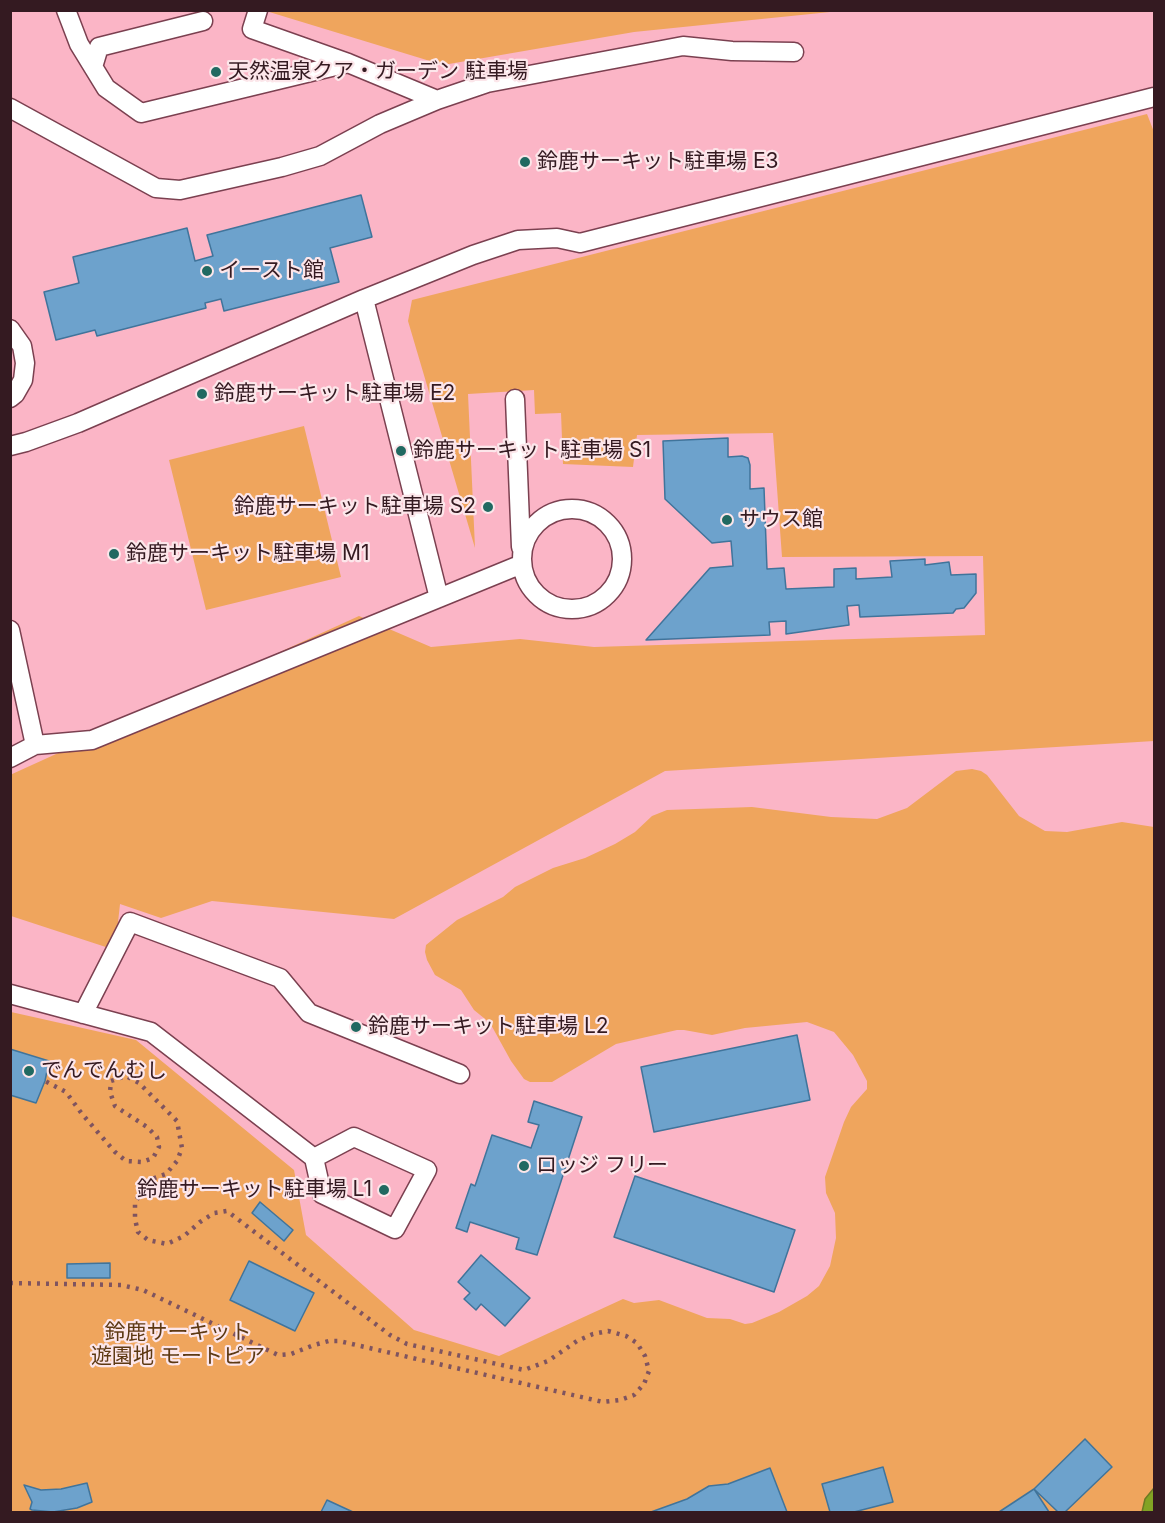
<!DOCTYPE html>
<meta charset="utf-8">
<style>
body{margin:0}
#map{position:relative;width:1165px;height:1523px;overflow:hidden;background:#fbb5c6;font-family:Inter,sans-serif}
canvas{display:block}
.frame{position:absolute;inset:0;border:12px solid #341a21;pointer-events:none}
</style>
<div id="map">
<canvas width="1165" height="1523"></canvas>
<div class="frame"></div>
</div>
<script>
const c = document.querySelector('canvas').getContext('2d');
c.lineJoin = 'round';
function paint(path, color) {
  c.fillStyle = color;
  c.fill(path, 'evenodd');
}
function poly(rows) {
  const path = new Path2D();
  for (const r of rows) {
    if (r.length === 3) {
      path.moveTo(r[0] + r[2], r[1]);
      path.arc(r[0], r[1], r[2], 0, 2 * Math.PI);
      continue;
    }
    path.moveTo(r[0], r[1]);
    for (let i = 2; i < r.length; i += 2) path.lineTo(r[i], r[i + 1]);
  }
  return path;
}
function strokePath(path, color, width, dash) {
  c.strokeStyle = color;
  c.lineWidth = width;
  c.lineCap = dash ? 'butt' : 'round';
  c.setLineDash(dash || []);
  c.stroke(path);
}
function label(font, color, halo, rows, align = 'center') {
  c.font = font + ' Inter,"Noto Sans JP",sans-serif';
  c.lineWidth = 4.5;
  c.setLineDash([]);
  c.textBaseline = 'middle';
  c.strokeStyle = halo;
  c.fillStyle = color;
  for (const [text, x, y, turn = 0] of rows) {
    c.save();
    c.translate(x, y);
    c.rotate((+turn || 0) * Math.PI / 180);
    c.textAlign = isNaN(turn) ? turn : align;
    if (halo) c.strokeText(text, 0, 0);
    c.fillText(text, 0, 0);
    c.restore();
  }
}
paint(poly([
 [266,11,840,11,634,32,443,65],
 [1147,114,1154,132,1154,741,665,771,394,919,212,901,161,918,120,904,115,950,11,916,10,775,359,616,431,647,520,639,594,647,985,635,983,556,782,557,773,433,637,435,633,467,563,464,561,413,535,414,534,390,468,394,475,548,408,321,412,300],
 [304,426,341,577,206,610,169,460],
 [972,769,981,771,987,775,1019,816,1045,831,1067,832,1122,822,1154,827,1154,1512,11,1512,11,1012,136,1040,294,1170,306,1235,414,1330,499,1356,623,1299,634,1303,659,1300,707,1318,730,1319,745,1324,752,1323,779,1312,807,1296,819,1286,830,1266,836,1238,835,1213,826,1193,825,1177,844,1122,851,1107,867,1089,867,1081,853,1055,834,1032,807,1022,745,1028,712,1035,684,1030,677,1030,616,1044,552,1082,530,1082,524,1079,511,1061,490,1023,474,1010,461,990,435,975,427,960,425,952,426,945,457,920,503,897,515,887,553,868,585,858,615,844,635,832,652,816,667,810,752,807,831,817,877,819,907,808,956,771]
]), '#efa55d');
const water = poly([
 [1154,1488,1154,1512,1142,1512,1145,1499,1154,1488]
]);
paint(water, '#82a324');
strokePath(water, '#6b7a23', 1.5);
const building = poly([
 [361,195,372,237,330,248,339,282,224,311,221,299,205,303,206,308,97,336,95,330,56,340,44,292,79,283,73,257,187,228,195,261,213,256,207,235,361,195],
 [728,438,728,457,742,456,748,458,750,465,750,489,764,488,767,569,784,568,786,589,834,587,834,569,856,568,856,579,892,577,890,561,925,559,925,565,949,562,951,575,976,574,976,593,964,608,956,609,953,613,860,617,859,605,847,606,849,625,786,634,786,621,769,622,770,635,646,640,710,568,733,566,731,541,712,543,665,499,663,441,728,438],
 [797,1035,810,1100,654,1132,641,1067,797,1035],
 [10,1049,49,1061,45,1081,36,1103,10,1095,10,1049],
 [534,1101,582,1117,537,1255,516,1249,519,1238,470,1222,467,1232,456,1228,471,1184,475,1186,492,1135,531,1148,539,1125,528,1122,534,1101],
 [635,1176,795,1230,774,1292,614,1237,635,1176],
 [260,1202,293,1230,284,1241,252,1213,260,1202],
 [481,1255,530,1298,505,1326,481,1304,476,1310,464,1299,470,1293,458,1282,481,1255],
 [249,1261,314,1293,295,1331,230,1300,249,1261],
 [110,1263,110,1278,67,1278,67,1264,110,1263],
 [1085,1439,1112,1467,1065,1512,1058,1512,1034,1489,1085,1439],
 [883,1467,893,1502,854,1512,830,1512,822,1484,883,1467],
 [770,1468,787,1512,651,1512,687,1499,709,1486,728,1484,770,1468],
 [87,1483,92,1502,77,1508,53,1512,32,1510,30,1509,32,1502,24,1485,41,1490,61,1489,87,1483],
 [1034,1489,1049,1512,999,1512,1034,1489],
 [327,1500,353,1512,321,1512,327,1500]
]);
paint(building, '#6da2cc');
strokePath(building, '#40749b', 1.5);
const service = poly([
 [66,10,79,44,106,88,141,113,348,63],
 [258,10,252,29,348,63,437,100],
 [93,67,99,47,203,21],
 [10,108,156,188,180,190,282,167,320,156,380,124,437,100,487,83,683,46,732,51,794,52],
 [364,299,439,598],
 [10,329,22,346,25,363,23,380,15,394,10,398],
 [515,399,521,547],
 [10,446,26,442,78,423,364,299,473,255,518,240,557,238,580,243,1154,97],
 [572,559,50],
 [10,630,35,745,10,758],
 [35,745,92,740,522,564],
 [10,994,151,1032,314,1158,322,1194,395,1229,427,1170,354,1137,314,1158],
 [83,1014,130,922,280,978,309,1013,460,1074]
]);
strokePath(service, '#7b4050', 21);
strokePath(service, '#fff', 18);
strokePath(poly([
 [10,1283,121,1285,143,1290,278,1355,291,1354,314,1345,329,1341,339,1341,603,1402,620,1400,634,1395,644,1384,649,1371,645,1356,637,1343,626,1336,608,1331,593,1334,577,1341,548,1361,524,1370,407,1344,390,1335,227,1211,214,1213,200,1222,184,1236,167,1244,148,1240,138,1232,135,1219,135,1202,152,1179,166,1174,177,1161,182,1148,177,1121,139,1083,126,1076,111,1081,110,1092,115,1106,147,1127,157,1137,159,1147,153,1158,142,1162,126,1161,115,1152,82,1114,66,1092,45,1081]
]), '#7f545f', 4.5, [3, 6]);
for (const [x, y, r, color] of [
 [216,72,6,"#216961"],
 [525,162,6,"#216961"],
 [207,271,6,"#216961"],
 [202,394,6,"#216961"],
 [401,451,6,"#216961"],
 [488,507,6,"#216961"],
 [727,520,6,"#216961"],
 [114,554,6,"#216961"],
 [356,1027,6,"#216961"],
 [29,1071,6,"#216961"],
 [524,1166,6,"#216961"],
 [384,1190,6,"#216961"]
]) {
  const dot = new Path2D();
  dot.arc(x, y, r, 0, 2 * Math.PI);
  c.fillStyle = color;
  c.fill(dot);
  strokePath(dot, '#fce6ea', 2);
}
label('21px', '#341a21', '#fce6ea', [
 ["天然温泉クア・ガーデン 駐車場",228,72],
 ["鈴鹿サーキット駐車場 E3",537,162],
 ["イースト館",219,271],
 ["鈴鹿サーキット駐車場 E2",214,394],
 ["鈴鹿サーキット駐車場 S1",413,451],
 ["鈴鹿サーキット駐車場 S2",476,507,"right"],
 ["サウス館",739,520],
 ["鈴鹿サーキット駐車場 M1",126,554],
 ["鈴鹿サーキット駐車場 L2",368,1027],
 ["でんでんむし",41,1071],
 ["ロッジ フリー",536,1166],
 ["鈴鹿サーキット駐車場 L1",372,1190,"right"]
], 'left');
label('21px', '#5d3913', '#fce6ea', [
 ["鈴鹿サーキット",178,1333],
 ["遊園地 モートピア",178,1357]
]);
</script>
